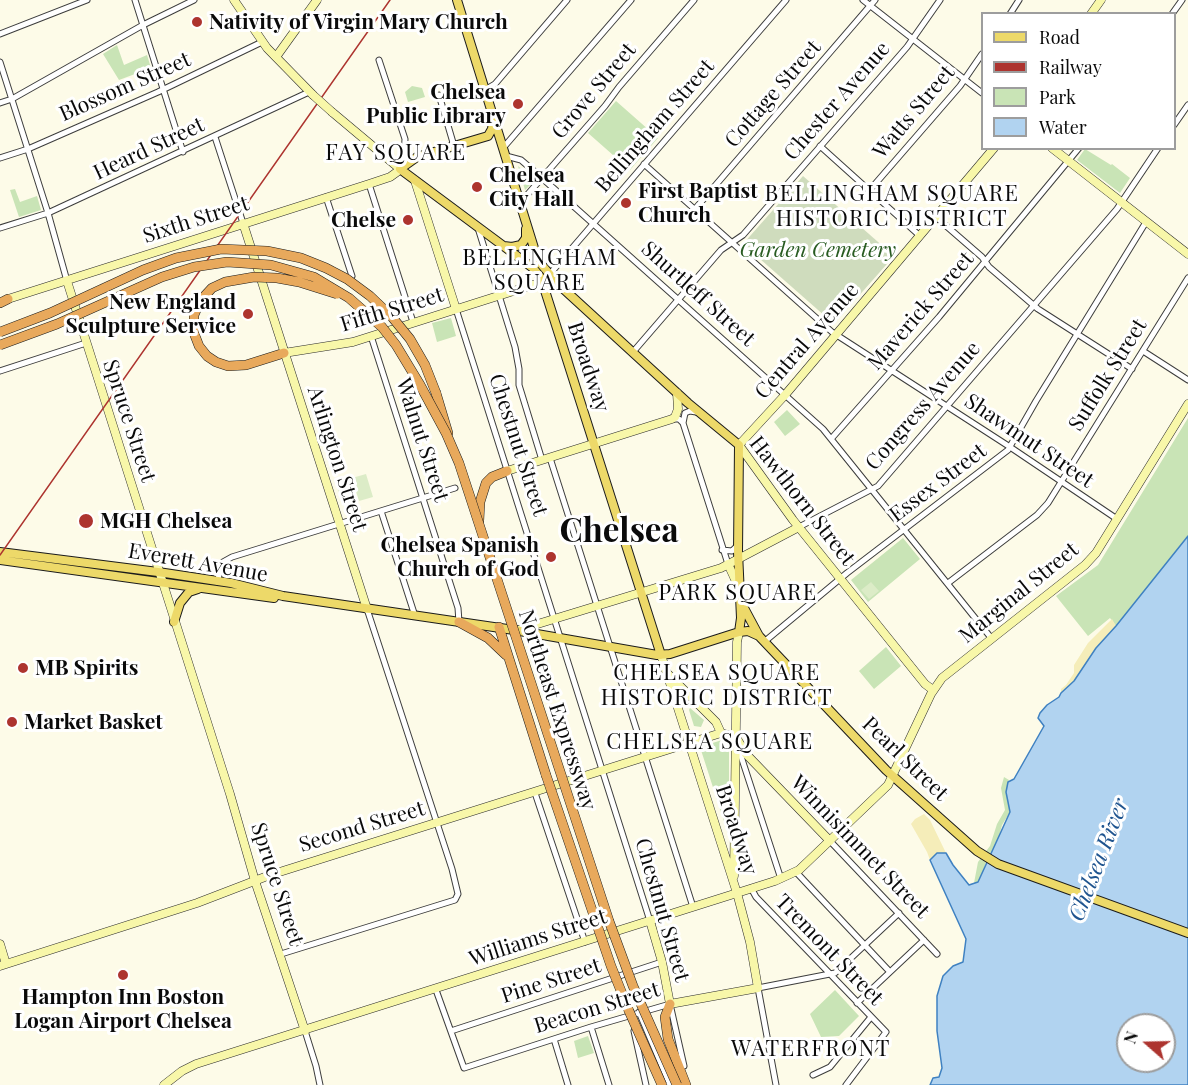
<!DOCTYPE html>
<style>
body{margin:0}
#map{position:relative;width:1188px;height:1085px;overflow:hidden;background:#fdfbe8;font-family:"Playfair Display",serif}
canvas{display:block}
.legend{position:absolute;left:981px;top:12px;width:195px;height:138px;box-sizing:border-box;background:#fff;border:2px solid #9d9d9d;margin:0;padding:8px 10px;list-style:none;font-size:18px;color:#0a0a0a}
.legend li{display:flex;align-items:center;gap:12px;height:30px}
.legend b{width:30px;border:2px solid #9d9d9d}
.north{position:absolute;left:1116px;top:1013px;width:60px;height:60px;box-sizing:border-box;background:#fff;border:2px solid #9d9d9d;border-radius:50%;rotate:290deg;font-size:16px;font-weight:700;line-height:24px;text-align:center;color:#0a0a0a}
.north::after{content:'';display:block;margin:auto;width:21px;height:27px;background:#ad342f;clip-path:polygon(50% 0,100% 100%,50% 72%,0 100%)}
</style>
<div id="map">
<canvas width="1188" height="1085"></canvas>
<ul class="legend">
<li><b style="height:8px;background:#edd969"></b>Road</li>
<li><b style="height:8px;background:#ad342f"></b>Railway</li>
<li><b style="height:16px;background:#c9e4b6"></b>Park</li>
<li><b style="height:16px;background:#b1d3f0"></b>Water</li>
</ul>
<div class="north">N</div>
</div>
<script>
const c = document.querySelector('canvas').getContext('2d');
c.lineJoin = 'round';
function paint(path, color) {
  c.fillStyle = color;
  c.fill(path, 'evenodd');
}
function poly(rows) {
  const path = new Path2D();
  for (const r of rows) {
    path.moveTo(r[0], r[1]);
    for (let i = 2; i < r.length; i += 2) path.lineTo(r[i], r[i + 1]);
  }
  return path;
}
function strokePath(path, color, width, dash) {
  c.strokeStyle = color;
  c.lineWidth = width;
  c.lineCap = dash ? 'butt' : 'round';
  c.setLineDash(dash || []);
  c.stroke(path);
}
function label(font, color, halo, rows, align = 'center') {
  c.font = font + ' "Playfair Display",serif';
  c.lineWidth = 6;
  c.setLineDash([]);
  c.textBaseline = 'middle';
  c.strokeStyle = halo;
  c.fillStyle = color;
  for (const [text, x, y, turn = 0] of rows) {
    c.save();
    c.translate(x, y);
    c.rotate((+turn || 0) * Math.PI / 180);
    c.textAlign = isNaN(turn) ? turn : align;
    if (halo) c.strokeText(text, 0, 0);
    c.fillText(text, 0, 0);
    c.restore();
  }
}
paint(poly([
 [117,45,124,65,147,55,151,68,119,80,103,54],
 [412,86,422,88,425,97,408,102,405,92],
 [616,101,658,138,630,170,588,133],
 [1085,149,1111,165,1112,164,1130,178,1120,193,1077,160],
 [518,166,535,180,525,190],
 [15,189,20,202,37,196,41,210,19,217,10,190],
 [451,318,456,336,437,342,432,323],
 [787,410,800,424,785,436,774,422],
 [1188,418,1188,536,1116,626,1110,618,1088,636,1056,596,1098,565],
 [903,538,920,559,868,602,851,580],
 [886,647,901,666,874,689,859,671],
 [690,708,704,720,701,727,694,726,689,710],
 [722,740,729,747,729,837,700,747],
 [1004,777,1009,780,1006,792,1010,812,1002,825,998,840,987,859,981,877,978,882,974,883,978,862,990,846,997,824,1005,810,1001,788],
 [835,990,859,1016,839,1036,821,1037,810,1014],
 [588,1036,594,1053,578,1058,574,1041],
 [857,1036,868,1044,858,1057,848,1048]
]), '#c9e4b6');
paint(poly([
 [1112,619,1116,626,1096,648,1074,681,1061,693,1061,689,1066,685,1074,673,1074,665,1088,643],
 [924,814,930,820,946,853,937,853,930,860,927,852,911,824,915,819]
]), '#f5edb9');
paint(poly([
 [803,176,894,256,834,324,743,244]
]), '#cfdcbd');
paint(poly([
 [366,474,373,497,359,501,352,478],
 [350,479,357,502,343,506,336,483],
 [871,582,879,591,869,599,861,590]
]), '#dcecc7');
const water = poly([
 [1188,536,1188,1085,930,1085,933,1078,939,1077,942,1068,937,1031,937,996,943,976,953,966,963,962,966,939,930,860,937,853,946,853,953,865,969,885,978,882,1010,812,1006,792,1008,782,1014,779,1044,726,1038,718,1040,713,1047,705,1059,697,1061,693,1074,681,1096,648,1116,626,1188,536],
 [1128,1025,1164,1025,1164,1061,1128,1061,1128,1025]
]);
paint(water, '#b1d3f0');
strokePath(water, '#3f81c1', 1.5);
const street = poly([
 [135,0,183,152],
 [863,0,982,93],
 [1010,14,1019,0],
 [1172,14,1182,0],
 [0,34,87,0],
 [379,60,405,139,404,156,400,168],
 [0,62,48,213,67,281],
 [485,90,495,84,567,0],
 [439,95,454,146],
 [0,103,12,99,143,25,194,0],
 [1174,125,1188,105],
 [215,137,243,223],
 [820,146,920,236],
 [503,148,631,0],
 [506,156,521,160,542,178,823,429,992,639],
 [0,158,28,149,158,92,262,42],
 [644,164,832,332,1010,447,1117,519],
 [369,184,413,322],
 [869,191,960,86,982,54],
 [326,197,352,276],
 [520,203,605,106,619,87,694,0],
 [695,209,875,0],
 [936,217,982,257,989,267,1038,309,1132,369],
 [0,228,48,213,309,92],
 [478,228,515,347,519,369,519,385,542,460],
 [549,275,786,0],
 [456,309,650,921],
 [371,336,458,608,459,622],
 [1143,351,1188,380],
 [633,352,721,250,743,235,907,47,940,0],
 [0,371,86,343],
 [672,419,679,419,683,423,728,564],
 [683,423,685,413,690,411,696,412],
 [831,439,939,317,1079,148],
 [550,458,693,907],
 [381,511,415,616],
 [799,527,878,486,1117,209,1158,148],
 [722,550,732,551,738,545],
 [217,582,223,562,232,557,455,488],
 [948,583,1037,515,1048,503,1188,278],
 [764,642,847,573,1008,450,1036,401,1146,222],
 [738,747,781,879],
 [535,793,585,942],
 [830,841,937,954],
 [796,872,890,972],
 [751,888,756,897,886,1032,846,1085],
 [281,954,455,900,458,894,452,869,367,609],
 [436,990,464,1068,591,1027,670,1004,684,1066],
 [857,1003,924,940],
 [639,1012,670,1085],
 [591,1027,609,1085],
 [305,1031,316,1066,320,1085],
 [451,1031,662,962],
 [634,1031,646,1085],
 [554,1039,568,1085],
 [813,1075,830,1067,871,1017],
 [776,1085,758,988,835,973,899,913]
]);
const secondary = poly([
 [234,0,267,48,313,95],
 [1091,14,1101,0],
 [276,57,317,0],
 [1052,148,1188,254],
 [415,181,456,309],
 [243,223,367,609],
 [67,281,230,794,255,881,305,1031],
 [8,299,369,184,390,177,397,172,400,169,332,112],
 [284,353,353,342,542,282],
 [507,471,672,419,675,417,678,409,677,393],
 [728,564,739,588],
 [518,630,721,568,799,527],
 [667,673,716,722,721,733],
 [933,690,925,684,793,520,739,445,785,395,994,148],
 [734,876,737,642,739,632],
 [650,921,662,962,670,1004,758,988,750,942,737,893,661,655],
 [0,944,6,964],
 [0,966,197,903,270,875,721,733,736,737,746,754,830,841],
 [164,1085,182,1071,196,1064,775,881,799,870,888,785,931,694,942,678,1085,565,1096,553,1188,404]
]);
const primary = poly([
 [457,0,534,248,541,264,557,283,688,403,739,445,738,552,741,618,739,632],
 [493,122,492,129,488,136,417,157,400,169,533,268,541,278,661,655],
 [504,246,512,247,521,245,526,238,526,229],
 [0,552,158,572,231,583,283,596,514,630,657,655,670,654,739,632,748,631,759,636],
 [0,560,274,598],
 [744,608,759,636,886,770,977,851,998,864,1188,933],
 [174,622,180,603,189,592,198,589]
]);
const highway = poly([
 [0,303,8,299],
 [194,333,199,346,207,356,216,362,228,366,246,365,284,353],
 [436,393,448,433],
 [479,521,480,502,486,483,492,477,507,471],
 [459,622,488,638,506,655],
 [499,627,546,775],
 [670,1004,665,1017,668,1039,686,1085]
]);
strokePath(street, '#3d3d3d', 7);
strokePath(secondary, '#2c2c2c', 9);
strokePath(primary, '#1b1b1b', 10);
strokePath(highway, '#1b1b1b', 10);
strokePath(street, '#fff', 5);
strokePath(secondary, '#f8f7a9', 8);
strokePath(primary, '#edd969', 8);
strokePath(highway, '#e8a95c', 9);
strokePath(poly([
 [0,555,390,0]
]), '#ad342f', 1.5);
const secondaryBridge = poly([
 [313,95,332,112]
]);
const highwayBridge = poly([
 [0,332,50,313,143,270,176,258,221,249,267,251,301,258,326,268,347,279,370,296,392,317,410,339,425,365,436,393],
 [194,333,194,315,200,301,212,288,225,282,254,277,277,278,299,282,337,294],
 [0,345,57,324,162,277,194,267,227,262,271,265,314,277,349,298,382,327,396,345,419,383,446,433,459,463,609,921,633,986,677,1085],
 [546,775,611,966,629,1011,662,1085]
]);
strokePath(secondaryBridge, '#2c2c2c', 9, []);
strokePath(highwayBridge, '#1b1b1b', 10, []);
strokePath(secondaryBridge, '#f8f7a9', 8);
strokePath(highwayBridge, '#e8a95c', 9);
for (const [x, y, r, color] of [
 [197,22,6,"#ad342f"],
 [518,104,6,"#ad342f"],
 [477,187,6,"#ad342f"],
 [626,203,6,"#ad342f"],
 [408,220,6,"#ad342f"],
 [248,314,6,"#ad342f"],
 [86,521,8,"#ad342f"],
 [551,557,6,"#ad342f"],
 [23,668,6,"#ad342f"],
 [12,722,6,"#ad342f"],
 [123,975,6,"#ad342f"]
]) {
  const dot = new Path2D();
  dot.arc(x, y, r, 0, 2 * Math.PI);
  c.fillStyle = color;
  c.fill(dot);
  strokePath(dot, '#fff', 2);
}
label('bold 21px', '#0a0a0a', '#fff', [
 ["Nativity of Virgin Mary Church",209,22],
 ["Chelsea",506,92,"right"],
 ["Public Library",506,116,"right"],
 ["Chelsea",489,175],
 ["City Hall",489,199],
 ["First Baptist",638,191],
 ["Church",638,215],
 ["Chelse",396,220,"right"],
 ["New England",236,302,"right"],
 ["Sculpture Service",236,326,"right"],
 ["MGH Chelsea",100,521],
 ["Chelsea Spanish",539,545,"right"],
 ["Church of God",539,569,"right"],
 ["MB Spirits",35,668],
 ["Market Basket",24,722],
 ["Hampton Inn Boston",123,997,"center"],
 ["Logan Airport Chelsea",123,1021,"center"]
], 'left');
label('21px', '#0a0a0a', '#fff', [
 ["Blossom Street",125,87,-24],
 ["Grove Street",594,91,-50],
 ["Cottage Street",773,94,-49],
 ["Chester Avenue",837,101,-49],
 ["Watts Street",914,112,-50],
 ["Bellingham Street",655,126,-49],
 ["Heard Street",149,149,-25],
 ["Sixth Street",196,220,-18],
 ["Shurtleff Street",698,294,42],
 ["Fifth Street",392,310,-17],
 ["Maverick Street",921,311,-49],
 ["Central Avenue",807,341,-49],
 ["Broadway",588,367,72],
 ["Suffolk Street",1108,375,-58],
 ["Congress Avenue",923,406,-49],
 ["Spruce Street",129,421,72],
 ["Walnut Street",422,440,72],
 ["Shawmut Street",1029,441,34],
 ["Chestnut Street",518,445,72],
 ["Arlington Street",337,459,72],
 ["Essex Street",938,483,-37],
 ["Hawthorn Street",802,501,52],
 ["Everett Avenue",198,563,10],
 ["Marginal Street",1019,593,-39],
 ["Northeast Expressway",557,710,72],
 ["Pearl Street",905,759,44],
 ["Second Street",362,827,-17],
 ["Broadway",736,830,72],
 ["Winnisimmet Street",860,847,46],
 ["Spruce Street",277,884,72],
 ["Chestnut Street",662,910,74],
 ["Williams Street",538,938,-18],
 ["Tremont Street",829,950,46],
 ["Pine Street",551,981,-18],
 ["Beacon Street",597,1008,-17]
]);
label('italic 21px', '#285b21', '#fff', [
 ["Garden Cemetery",818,250]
]);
c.letterSpacing = '1.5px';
label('22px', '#0a0a0a', '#fff', [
 ["FAY SQUARE",396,153],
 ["BELLINGHAM SQUARE",892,194],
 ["HISTORIC DISTRICT",892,219],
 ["BELLINGHAM",540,258],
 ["SQUARE",540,283],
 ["PARK SQUARE",738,593],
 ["CHELSEA SQUARE",717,673],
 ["HISTORIC DISTRICT",717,698],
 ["CHELSEA SQUARE",710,742],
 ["WATERFRONT",811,1049]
]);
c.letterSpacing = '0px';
label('italic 22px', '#1f548f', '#fff', [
 ["Chelsea River",1099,860,-69]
]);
label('bold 33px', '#0a0a0a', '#fff', [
 ["Chelsea",619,532]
]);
</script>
